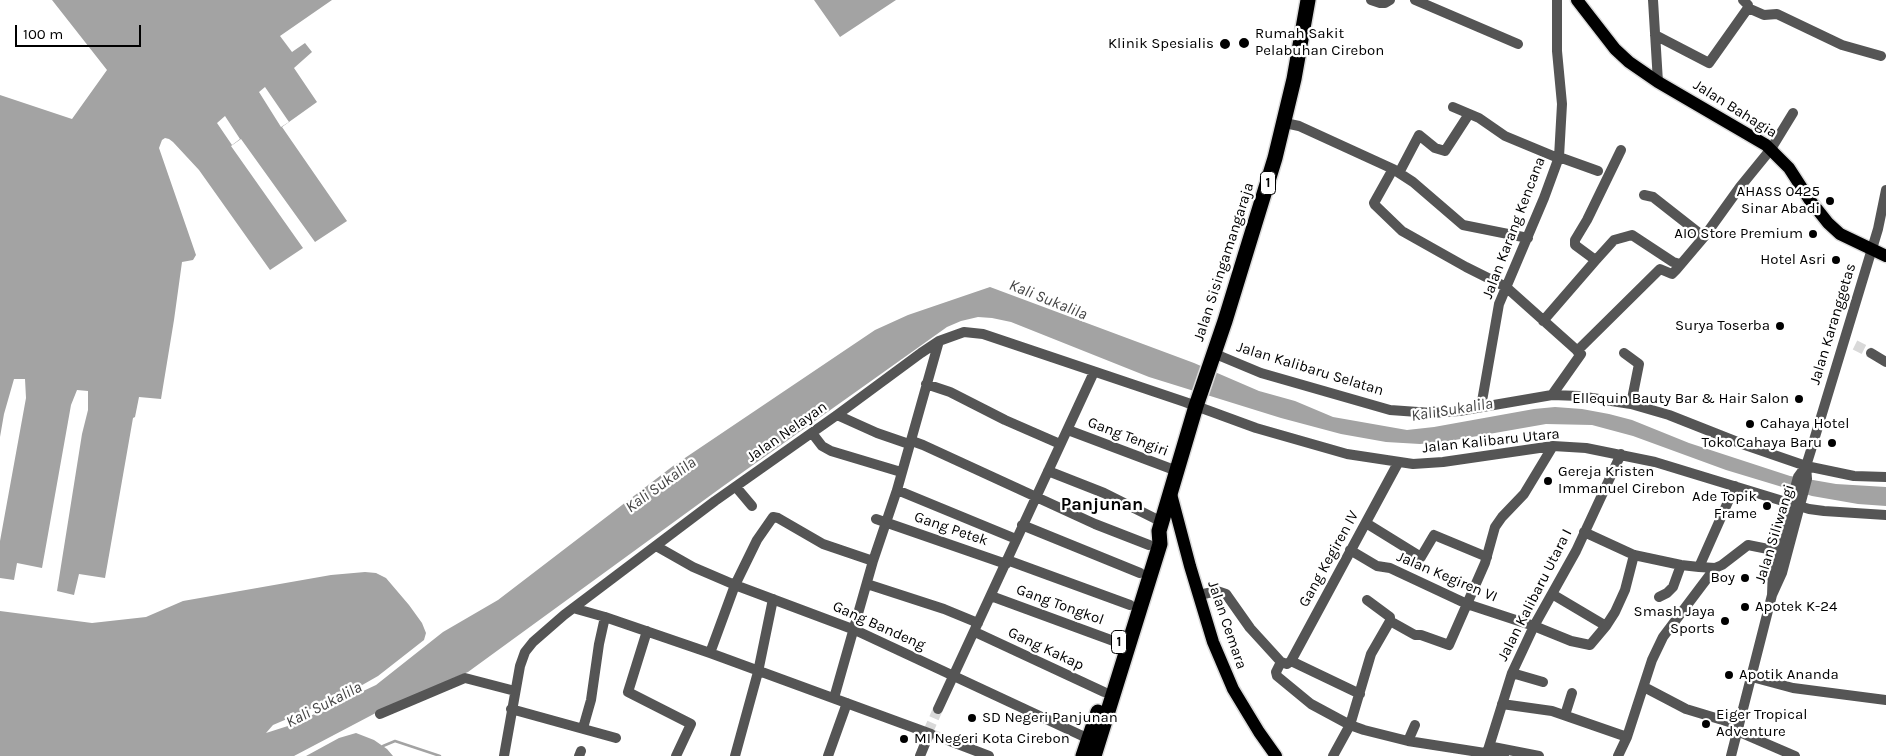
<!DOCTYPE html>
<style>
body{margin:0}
#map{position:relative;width:1886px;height:756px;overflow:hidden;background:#fff;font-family:Karla,sans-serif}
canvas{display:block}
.scale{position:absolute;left:15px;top:25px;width:126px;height:22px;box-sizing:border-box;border:2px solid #000;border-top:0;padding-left:6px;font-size:15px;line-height:18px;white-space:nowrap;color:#000;-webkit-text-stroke:4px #fff;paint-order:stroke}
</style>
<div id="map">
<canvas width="1886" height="756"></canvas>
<div class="scale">100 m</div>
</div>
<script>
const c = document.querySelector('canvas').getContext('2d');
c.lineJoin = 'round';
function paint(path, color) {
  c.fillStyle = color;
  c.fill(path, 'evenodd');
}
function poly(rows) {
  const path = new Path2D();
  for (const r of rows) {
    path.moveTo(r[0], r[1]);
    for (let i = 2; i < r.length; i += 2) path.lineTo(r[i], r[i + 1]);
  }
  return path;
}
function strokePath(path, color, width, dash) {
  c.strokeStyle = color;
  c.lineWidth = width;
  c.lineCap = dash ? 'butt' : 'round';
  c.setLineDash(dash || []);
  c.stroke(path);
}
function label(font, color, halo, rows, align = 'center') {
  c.font = font + ' Karla,sans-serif';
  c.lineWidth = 4.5;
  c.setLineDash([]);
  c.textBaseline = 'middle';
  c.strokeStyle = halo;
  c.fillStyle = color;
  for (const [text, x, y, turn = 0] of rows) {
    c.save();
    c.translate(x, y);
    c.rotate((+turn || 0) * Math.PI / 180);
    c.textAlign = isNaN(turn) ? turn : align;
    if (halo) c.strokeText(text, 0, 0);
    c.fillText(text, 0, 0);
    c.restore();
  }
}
paint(poly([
 [52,0,332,0,280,36,292,52,305,43,312,52,294,68,317,102,282,127,347,221,315,242,241,139,231,146,303,248,270,270,199,170,173,142,169,139,165,138,162,140,159,148,196,255,193,260,182,262,174,320,161,399,139,397,135,417,133,418,105,578,79,574,74,595,57,591,82,434,88,410,88,391,77,390,71,405,42,568,17,563,14,580,0,578,0,541,26,398,25,379,14,379,4,414,0,437,0,95,72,119,107,70],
 [814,0,896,0,840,37],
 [990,287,1194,363,1259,391,1295,401,1333,417,1407,430,1434,427,1534,409,1555,407,1582,409,1609,414,1632,420,1689,443,1790,476,1836,484,1886,487,1886,506,1858,504,1812,496,1726,470,1633,436,1592,425,1546,424,1449,441,1420,444,1386,442,1341,434,1281,418,1149,377,1011,322,992,318,978,317,961,321,947,327,722,487,468,672,389,706,294,756,0,756,0,611,92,623,146,617,183,601,331,575,365,572,376,573,386,578,409,605,422,623,426,633,424,640,378,676,350,692,273,725,266,733,291,725,376,685,443,632,498,600,673,466,875,330,908,315],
 [356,733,374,740,387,749,393,756,306,756,339,738]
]), '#a3a3a3');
paint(poly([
 [265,87,289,122,281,127,259,92],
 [225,116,240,139,232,145,217,123]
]), '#fff');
strokePath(poly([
 [383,746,395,741,440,756]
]), '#a3a3a3', 2.5);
strokePath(poly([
 [1855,345,1871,353],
 [928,732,938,709],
 [931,734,950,741]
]), '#d9d9d9', 10, [10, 5]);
const major = poly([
 [1577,0,1615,49,1629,62,1658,82,1766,145,1789,168,1809,199,1828,223,1840,234,1886,256],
 [1171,494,1190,566,1213,642,1233,689,1259,732,1276,756]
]);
const highway = poly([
 [1083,756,1098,712],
 [1094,756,1160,544,1159,531,1196,406,1225,321,1275,158,1294,79,1308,0]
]);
strokePath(major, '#dbdbdb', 15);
strokePath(highway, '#dbdbdb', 18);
strokePath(poly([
 [1371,0,1380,3,1385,3,1390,0],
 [1415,0,1518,44],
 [1653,0,1658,82],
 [1743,0,1748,5,1748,8],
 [1748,8,1764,15,1777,14,1842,45,1881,56],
 [1655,35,1709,63,1748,8],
 [1453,107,1479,118,1505,136,1558,158],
 [1285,123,1299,126,1393,169,1413,182,1463,225,1528,238],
 [1559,157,1598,171],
 [1393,169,1374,203,1375,205,1402,231,1466,267,1506,287,1581,354,1552,395],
 [1399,173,1419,135,1435,148,1445,151,1469,114],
 [1644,195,1653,197,1704,237],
 [1595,261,1614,240,1632,235,1673,262,1680,264],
 [1543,321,1595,261,1594,259,1575,245,1575,240,1587,220,1621,150],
 [1577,351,1660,269,1672,274,1676,270,1704,237,1740,187,1771,149,1793,113],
 [1213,353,1261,373,1390,410,1432,413,1459,411,1552,395,1579,396,1631,404,1669,415,1745,445,1806,466,1854,476,1886,477],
 [1624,353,1639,364,1631,404],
 [1871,353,1886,362],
 [926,384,950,392,1005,420,1060,444],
 [1481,407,1499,304,1544,198,1559,157,1562,104,1557,51,1557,0],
 [837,415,877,433,906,443,912,441,923,445,1095,524,1149,545],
 [1068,430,1177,471],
 [812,433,822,446,831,451,901,472],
 [1048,471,1104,493,1162,522],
 [736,487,752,506],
 [897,490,1016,539],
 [876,519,1006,564],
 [1366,523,1421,557,1434,535,1487,557],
 [1022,525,1140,573],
 [1584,532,1634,555,1681,565,1699,567,1715,568,1722,565,1748,545,1778,551],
 [656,546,693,567,735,585,855,630,1089,739],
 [1350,550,1377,566,1390,568,1467,604,1534,626,1571,641,1590,645,1606,626,1615,612,1625,590,1634,555],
 [1007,560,1130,605],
 [1699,567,1735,486],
 [867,584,944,609,978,623],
 [1552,594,1606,626],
 [1199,595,1217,591,1226,594,1250,628,1281,662],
 [1772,595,1773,569,1798,477,1806,466,1811,450,1878,229,1886,190],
 [991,596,1119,643],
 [1659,597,1667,593,1673,587,1681,565],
 [573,608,605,617,710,653,931,734],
 [1390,621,1415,635,1421,635,1449,645,1485,563,1495,527,1502,517,1524,494,1553,446],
 [647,631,628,692,691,724,676,756],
 [975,632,1104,692],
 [710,653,735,585,757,540,773,517,778,518,823,544,873,561],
 [1291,661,1360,694],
 [1281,662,1276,672,1277,676,1311,704,1350,725,1364,730,1408,741,1504,756],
 [1281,662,1287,664,1291,661,1398,463],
 [1512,673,1543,682],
 [1752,677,1793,688,1886,700],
 [1644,687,1686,709,1739,725],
 [834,698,873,561,897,490,939,341],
 [1502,704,1552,711,1627,737],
 [511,709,616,738],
 [938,709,1094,372],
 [380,714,465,678,515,691],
 [1565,715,1572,693],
 [583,728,591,700,599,644,605,617],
 [1737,731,1795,756],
 [950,741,989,756],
 [1408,741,1415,725],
 [1493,747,1539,756],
 [1487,753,1512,673,1534,626,1576,551,1621,454],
 [504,756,520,666,525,652,533,642,564,615,715,501,837,415,921,353,939,341,964,332,983,334,1185,402,1256,428,1347,454,1413,464,1443,462,1553,446,1586,448,1655,462,1809,509,1824,511,1886,515],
 [579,756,581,751],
 [735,756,758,672,773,599],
 [828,756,847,703],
 [920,756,929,734],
 [1333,756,1350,725,1371,654,1390,621,1390,617,1367,600],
 [1618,756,1627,737,1652,660,1663,637,1715,568],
 [1731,756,1772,595,1782,573,1807,479,1806,466]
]), '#555', 10);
strokePath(major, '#000', 12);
strokePath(highway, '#000', 15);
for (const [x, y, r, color] of [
 [1244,43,6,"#000"],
 [1225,44,6,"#000"],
 [1830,201,5,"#000"],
 [1813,234,5,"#000"],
 [1836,260,5,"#000"],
 [1780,326,5,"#000"],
 [1799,399,5,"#000"],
 [1750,424,5,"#000"],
 [1832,443,5,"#000"],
 [1548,481,5,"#000"],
 [1767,506,5,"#000"],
 [1745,578,5,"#000"],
 [1745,607,5,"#000"],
 [1725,621,5,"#000"],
 [1729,675,5,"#000"],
 [972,718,5,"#000"],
 [1706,724,5,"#000"],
 [904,739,5,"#000"]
]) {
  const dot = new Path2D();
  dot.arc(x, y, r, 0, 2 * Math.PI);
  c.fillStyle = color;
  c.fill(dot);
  strokePath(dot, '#fff', 2);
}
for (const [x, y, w] of [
 [1268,183,15],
 [1119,642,15]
]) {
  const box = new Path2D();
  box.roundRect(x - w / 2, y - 11.5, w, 23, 4);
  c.fillStyle = '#fff';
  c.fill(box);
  strokePath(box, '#000', 1);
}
label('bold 14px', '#000', null, [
 ["1",1268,183],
 ["1",1119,642]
]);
label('15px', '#000', '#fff', [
 ["Rumah Sakit",1255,34,"left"],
 ["Pelabuhan Cirebon",1255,51,"left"],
 ["Klinik Spesialis",1214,44],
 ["AHASS 0425",1820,192],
 ["Sinar Abadi",1820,209],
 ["AIO Store Premium",1803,234],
 ["Hotel Asri",1826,260],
 ["Surya Toserba",1770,326],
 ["Ellequin Bauty Bar & Hair Salon",1789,399],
 ["Cahaya Hotel",1760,424,"left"],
 ["Toko Cahaya Baru",1822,443],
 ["Gereja Kristen",1558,472,"left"],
 ["Immanuel Cirebon",1558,489,"left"],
 ["Ade Topik",1757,497],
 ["Frame",1757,514],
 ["Boy",1735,578],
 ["Apotek K-24",1755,607,"left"],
 ["Smash Jaya",1715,612],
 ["Sports",1715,629],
 ["Apotik Ananda",1739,675,"left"],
 ["Eiger Tropical",1716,715,"left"],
 ["Adventure",1716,732,"left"],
 ["SD Negeri Panjunan",982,718,"left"],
 ["MI Negeri Kota Cirebon",914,739,"left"]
], 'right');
label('15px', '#000', '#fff', [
 ["Jalan Bahagia",1735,109,32],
 ["Jalan Karang Kencana",1514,228,-69],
 ["Jalan Sisingamangaraja",1224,262,-72],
 ["Jalan Karanggetas",1833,324,-73],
 ["Jalan Kalibaru Selatan",1310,369,17],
 ["Jalan Nelayan",787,432,-35],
 ["Gang Tengiri",1128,437,21],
 ["Jalan Kalibaru Utara",1491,441,-6],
 ["Gang Petek",951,529,19],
 ["Jalan Siliwangi",1775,534,-73],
 ["Gang Kegiren IV",1329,559,-61],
 ["Jalan Kegiren VI",1447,577,23],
 ["Jalan Kalibaru Utara I",1535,595,-63],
 ["Gang Tongkol",1060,605,20],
 ["Jalan Cemara",1227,625,71],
 ["Gang Bandeng",879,626,24],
 ["Gang Kakap",1046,649,25]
]);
label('italic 16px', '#444', '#fff', [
 ["Kali Sukalila",1048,300,22],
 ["Kali Sukalila",1452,410,-9],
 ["Kali Sukalila",661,485,-36],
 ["Kali Sukalila",324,705,-27]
]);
label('bold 18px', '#000', '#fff', [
 ["Panjunan",1102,505]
]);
</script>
